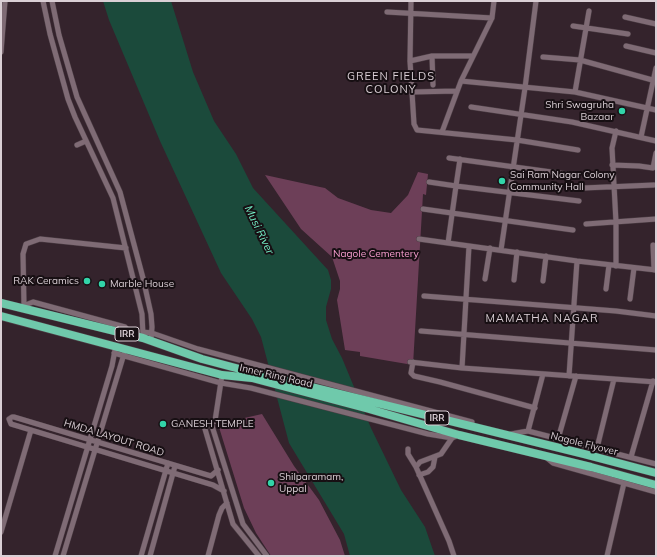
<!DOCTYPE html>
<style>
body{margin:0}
#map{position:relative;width:657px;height:557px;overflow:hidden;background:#34232c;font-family:Mulish,sans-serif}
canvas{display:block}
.frame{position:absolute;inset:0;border:2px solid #dacfd5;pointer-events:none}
</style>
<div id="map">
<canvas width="657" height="557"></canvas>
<div class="frame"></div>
</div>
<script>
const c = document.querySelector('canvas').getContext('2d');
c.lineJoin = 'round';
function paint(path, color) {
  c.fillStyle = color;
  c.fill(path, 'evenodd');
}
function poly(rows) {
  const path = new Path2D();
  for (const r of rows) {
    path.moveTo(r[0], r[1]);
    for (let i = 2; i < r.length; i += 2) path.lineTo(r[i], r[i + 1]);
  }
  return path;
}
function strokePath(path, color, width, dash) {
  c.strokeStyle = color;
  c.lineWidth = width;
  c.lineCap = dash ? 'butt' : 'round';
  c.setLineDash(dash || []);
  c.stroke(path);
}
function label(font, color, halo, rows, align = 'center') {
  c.font = font + ' Mulish,sans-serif';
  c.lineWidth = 4;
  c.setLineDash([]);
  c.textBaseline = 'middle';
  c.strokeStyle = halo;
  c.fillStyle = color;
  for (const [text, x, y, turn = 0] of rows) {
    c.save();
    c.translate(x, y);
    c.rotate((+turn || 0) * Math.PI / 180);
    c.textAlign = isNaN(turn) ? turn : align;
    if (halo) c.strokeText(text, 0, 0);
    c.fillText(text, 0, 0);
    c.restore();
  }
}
paint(poly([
 [418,172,428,174,426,195,423,194,413,365,360,356,360,352,345,350,337,300,340,289,340,281,332,257,301,229,265,175,320,187,325,188,338,198,371,210,391,213,408,195],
 [262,414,294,466,319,500,340,540,345,556,271,556,256,533,244,508,218,424]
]), '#6d3f58');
paint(poly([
 [103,1,171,1,193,72,214,121,236,154,253,188,328,270,331,280,331,289,326,307,326,320,332,339,342,358,371,428,401,490,425,527,435,556,350,556,344,534,289,443,261,337,252,319,221,273,160,141,109,20]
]), '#1b4a3b');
const minor = poly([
 [43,1,50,34,68,99,75,117,113,198,142,314,143,335],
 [52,1,59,35,77,97,120,192,143,278,151,314,152,327,151,340],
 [411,1,410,61,414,124,417,130,517,140,578,150],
 [387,12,492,18],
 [625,17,656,24],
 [573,26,628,34],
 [626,46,656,53],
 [1,52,5,1],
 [432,56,433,85],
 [543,57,580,60,656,81],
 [410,61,432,56,473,56],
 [461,81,575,92,656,110],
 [412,92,456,91],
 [575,92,589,11],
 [471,107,572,122,656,141],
 [616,131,612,148,616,222,616,266],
 [442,132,461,81,492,18,494,1],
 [641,137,656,68],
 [77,145,86,141],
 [449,158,573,175],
 [612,165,639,166,653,168,656,153],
 [429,182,456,186,460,159],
 [583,188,654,185],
 [423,209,573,230],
 [586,224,656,219],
 [419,239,577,261,656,270],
 [448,243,456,186,579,201],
 [653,245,654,270],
 [501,250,525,88,536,1],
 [485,279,490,248],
 [514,280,517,252],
 [543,281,546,256],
 [606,289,609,265],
 [424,296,616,311,656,316],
 [630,299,634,268],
 [23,306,33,302,125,327,133,335],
 [24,306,23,254,26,244,40,239,126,248],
 [421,331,656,350],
 [143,332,152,333,198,349,472,422],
 [114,353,221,383,251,388,428,434,452,438,459,435],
 [410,362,462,368,656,382],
 [413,362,411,373,414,376,440,382,535,408],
 [462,368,469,246],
 [569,376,577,261],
 [207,425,215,421,222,375],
 [528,431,543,374],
 [511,434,528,431,656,464],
 [558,439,576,376],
 [597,448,614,379],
 [408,449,408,454,416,467,420,462,441,454,452,438],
 [631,457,653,381],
 [547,458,553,463,656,492],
 [416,467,449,541,454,556],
 [218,470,211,476,14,417,12,417,9,419,11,424,213,485,224,491],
 [419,475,428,472,433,467,435,457],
 [1,532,31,430],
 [55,556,112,366,115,350],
 [63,556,124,354],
 [141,556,168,463],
 [150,556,175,466],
 [208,556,219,515,222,508,227,503],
 [259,556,233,524,205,429,207,425,212,426,243,524,267,556],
 [607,556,624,483]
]);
const highway = poly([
 [1,303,143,338,202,359,251,372,584,454,656,473],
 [1,316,222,375,252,378,369,409,459,435,591,467,656,485]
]);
strokePath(minor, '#4d3f46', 6);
strokePath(highway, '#4d3f46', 9);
strokePath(minor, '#7f6b75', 5);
strokePath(highway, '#6fc9ab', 8);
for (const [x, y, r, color] of [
 [622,111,4,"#32d4a9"],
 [502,181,4,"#32d4a9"],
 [87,281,4,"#32d4a9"],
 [102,284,4,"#32d4a9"],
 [163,424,4,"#32d4a9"],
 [271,483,4,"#32d4a9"]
]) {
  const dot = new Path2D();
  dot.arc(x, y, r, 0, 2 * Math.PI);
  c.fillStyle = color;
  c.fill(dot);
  strokePath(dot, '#170f13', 1.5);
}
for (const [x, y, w] of [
 [127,334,24],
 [437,418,24]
]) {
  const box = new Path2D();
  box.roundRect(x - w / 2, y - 7, w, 14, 3);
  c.fillStyle = '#170f13';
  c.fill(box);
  strokePath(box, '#dacfd5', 1);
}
label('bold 9px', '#dacfd5', null, [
 ["IRR",127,334],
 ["IRR",437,418]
]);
label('10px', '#dacfd5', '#170f13', [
 ["Shri Swagruha",614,105,"right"],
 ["Bazaar",614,117,"right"],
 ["Sai Ram Nagar Colony",510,175],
 ["Community Hall",510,187],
 ["RAK Ceramics",79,281,"right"],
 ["Marble House",110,284],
 ["GANESH TEMPLE",171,424],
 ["Shilparamam,",279,477],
 ["Uppal",279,489]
], 'left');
label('10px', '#fb9fd2', '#170f13', [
 ["Nagole Cementery",376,254]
]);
label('10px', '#dacfd5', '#170f13', [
 ["Inner Ring Road",276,376,13],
 ["HMDA LAYOUT ROAD",114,438,17],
 ["Nagole Flyover",584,444,14]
]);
c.letterSpacing = '1px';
label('11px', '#dacfd5', '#170f13', [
 ["GREEN FIELDS",391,77],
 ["COLONY",391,90],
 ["MAMATHA NAGAR",542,319]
]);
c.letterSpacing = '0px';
label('italic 11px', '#74f1c8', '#170f13', [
 ["Musi River",259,230,64]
]);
</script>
